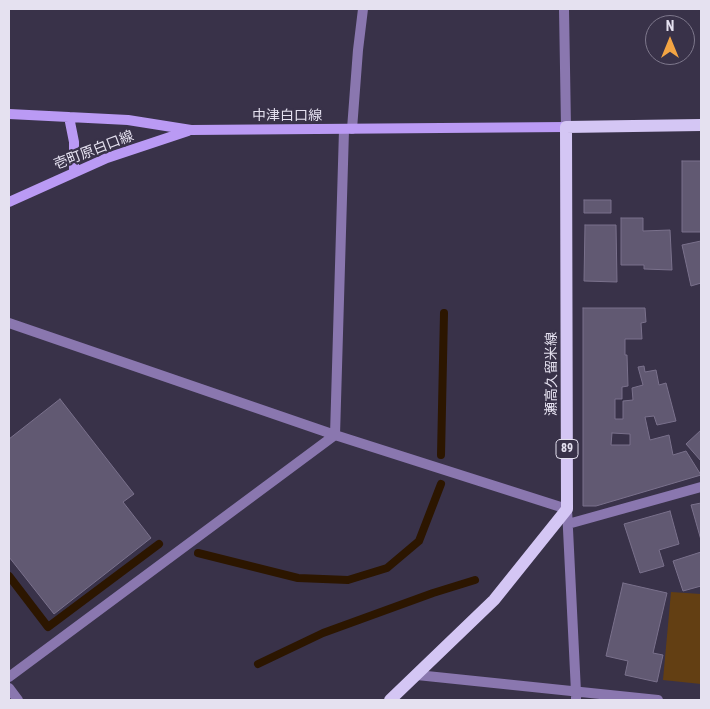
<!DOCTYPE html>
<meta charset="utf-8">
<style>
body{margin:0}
#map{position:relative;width:710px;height:709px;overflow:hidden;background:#393249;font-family:"Roboto Condensed",sans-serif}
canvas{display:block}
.frame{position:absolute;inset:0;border:10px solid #e5e1f0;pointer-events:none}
.north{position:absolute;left:645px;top:15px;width:50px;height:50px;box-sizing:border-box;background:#393249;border:1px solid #7e788c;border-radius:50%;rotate:0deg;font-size:14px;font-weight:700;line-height:20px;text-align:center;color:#e5e1f0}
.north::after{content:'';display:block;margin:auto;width:18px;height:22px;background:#f3a443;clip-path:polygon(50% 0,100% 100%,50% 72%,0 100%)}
</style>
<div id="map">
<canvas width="710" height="709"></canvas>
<div class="frame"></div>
<div class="north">N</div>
</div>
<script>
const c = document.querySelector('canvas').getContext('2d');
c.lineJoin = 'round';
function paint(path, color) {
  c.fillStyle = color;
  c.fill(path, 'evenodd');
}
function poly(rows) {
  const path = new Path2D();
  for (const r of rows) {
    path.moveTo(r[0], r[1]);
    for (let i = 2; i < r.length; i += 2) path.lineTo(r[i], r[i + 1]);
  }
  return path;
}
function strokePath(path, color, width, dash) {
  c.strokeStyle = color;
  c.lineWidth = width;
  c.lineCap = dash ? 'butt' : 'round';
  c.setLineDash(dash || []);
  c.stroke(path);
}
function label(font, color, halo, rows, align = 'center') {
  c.font = font + ' "Roboto Condensed","Noto Sans JP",sans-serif';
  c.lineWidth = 4.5;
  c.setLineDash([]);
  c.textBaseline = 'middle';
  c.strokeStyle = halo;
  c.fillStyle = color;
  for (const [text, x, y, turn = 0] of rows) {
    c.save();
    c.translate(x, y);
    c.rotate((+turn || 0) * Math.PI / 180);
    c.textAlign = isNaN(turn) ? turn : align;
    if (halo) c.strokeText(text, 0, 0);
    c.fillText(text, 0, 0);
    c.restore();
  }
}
paint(poly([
 [671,592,701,594,701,684,663,680]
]), '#633f13');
strokePath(poly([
 [441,455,444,313],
 [198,553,298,578,348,580,387,568,419,541,441,484],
 [9,576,48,627,159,544],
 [258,664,323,633,433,593,475,580]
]), '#2c1600', 8);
const building = poly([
 [682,161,701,161,701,232,682,232,682,161],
 [584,200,611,200,611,213,584,213,584,200],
 [621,218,643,218,643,231,670,230,672,270,644,269,644,265,621,265,621,218],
 [585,225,616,225,617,282,584,281,585,225],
 [701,241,701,283,691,286,682,245,701,241],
 [583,308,645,308,646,322,641,323,642,339,625,339,625,355,627,355,628,386,622,387,622,399,615,399,615,419,623,419,623,401,633,400,632,388,643,385,638,367,644,366,645,372,656,370,659,385,666,383,676,421,657,425,654,416,645,417,650,440,669,435,673,455,686,451,701,475,596,506,583,506,583,308],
 [612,433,630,434,630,445,611,445,612,433],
 [60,399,134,494,123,502,151,538,54,614,9,557,9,439,60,399],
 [701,430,701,461,686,444,701,430],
 [701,503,701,540,691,505,701,503],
 [670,511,679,544,659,550,664,566,640,573,624,524,670,511],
 [701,552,701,586,683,591,673,561,701,552],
 [623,583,667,593,653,653,663,655,657,682,625,675,628,661,606,656,623,583]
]);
paint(building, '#615972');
strokePath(building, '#7a718c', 1);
strokePath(poly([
 [352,129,358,50,363,9]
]), '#8a77af', 10);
strokePath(poly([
 [564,9,566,127],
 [9,323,335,435,567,509,576,692,576,700],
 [335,435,344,130],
 [568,524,701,487],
 [417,675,658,700],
 [9,677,335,435],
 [9,688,18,700]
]), '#8a77af', 10);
strokePath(poly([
 [9,114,128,120,191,130,566,127],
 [69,117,74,142,74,172],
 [9,202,107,158,188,131]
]), '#ba9af4', 10);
strokePath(poly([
 [390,700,494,600,567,509,566,127,701,125]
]), '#d4c6f4', 12);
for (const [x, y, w] of [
 [567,449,22]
]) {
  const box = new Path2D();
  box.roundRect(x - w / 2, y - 9.5, w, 19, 4);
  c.fillStyle = '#393249';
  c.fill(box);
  strokePath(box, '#e5e1f0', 1);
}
label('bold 12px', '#e5e1f0', null, [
 ["89",567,449]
]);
label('14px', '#e5e1f0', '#393249', [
 ["中津白口線",287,116],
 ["壱町原白口線",94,151,-21],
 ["瀬高久留米線",552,374,-90]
]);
</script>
